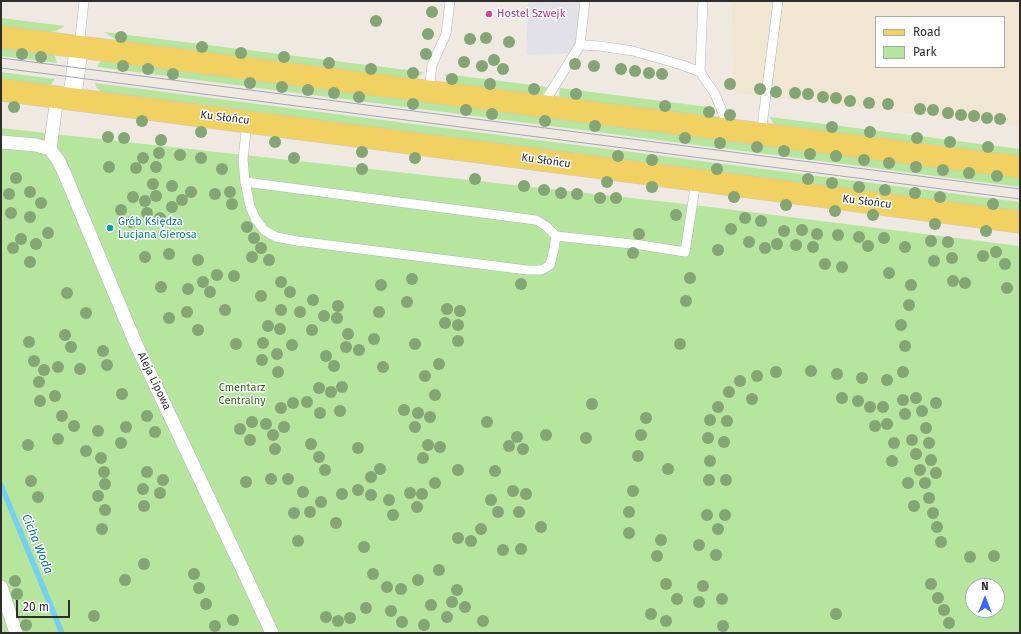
<!DOCTYPE html>
<meta charset="utf-8">
<style>
body{margin:0}
#map{position:relative;width:1021px;height:634px;overflow:hidden;background:#efe9e1;font-family:"Fira Sans",sans-serif}
canvas{display:block}
.frame{position:absolute;inset:0;border:2px solid #2e2e2e;pointer-events:none}
.legend{position:absolute;left:875px;top:16px;width:130px;height:52px;box-sizing:border-box;background:#fff;border:1px solid #ababab;margin:0;padding:5px 7px;list-style:none;font-size:12px;color:#2e2e2e}
.legend li{display:flex;align-items:center;gap:8px;height:20px}
.legend b{width:20px;border:1px solid #ababab}
.north{position:absolute;left:965px;top:578px;width:40px;height:40px;box-sizing:border-box;background:#fff;border:1px solid #ababab;border-radius:50%;rotate:0deg;font-size:11px;font-weight:700;line-height:16px;text-align:center;color:#2e2e2e}
.north::after{content:'';display:block;margin:auto;width:14px;height:18px;background:#4264fb;clip-path:polygon(50% 0,100% 100%,50% 72%,0 100%)}
.scale{position:absolute;left:16px;top:600px;width:54px;height:18px;box-sizing:border-box;border:2px solid #2e2e2e;border-top:0;padding-left:5px;font-size:12px;line-height:14px;white-space:nowrap;color:#2e2e2e;-webkit-text-stroke:3px #fff;paint-order:stroke}
</style>
<div id="map">
<canvas width="1021" height="634"></canvas>
<div class="frame"></div>
<ul class="legend">
<li><b style="height:5px;background:#f2d163"></b>Road</li>
<li><b style="height:11px;background:#b6e59e"></b>Park</li>
</ul>
<div class="north">N</div>
<div class="scale">20 m</div>
</div>
<script>
const c = document.querySelector('canvas').getContext('2d');
c.lineJoin = 'round';
function paint(path, color) {
  c.fillStyle = color;
  c.fill(path, 'evenodd');
}
function poly(rows) {
  const path = new Path2D();
  for (const r of rows) {
    path.moveTo(r[0], r[1]);
    for (let i = 2; i < r.length; i += 2) path.lineTo(r[i], r[i + 1]);
  }
  return path;
}
function strokePath(path, color, width, dash) {
  c.strokeStyle = color;
  c.lineWidth = width;
  c.lineCap = dash ? 'butt' : 'round';
  c.setLineDash(dash || []);
  c.stroke(path);
}
function label(font, color, halo, rows, align = 'center') {
  c.font = font + ' "Fira Sans",sans-serif';
  c.lineWidth = 3;
  c.setLineDash([]);
  c.textBaseline = 'middle';
  c.strokeStyle = halo;
  c.fillStyle = color;
  for (const [text, x, y, turn = 0] of rows) {
    c.save();
    c.translate(x, y);
    c.rotate((+turn || 0) * Math.PI / 180);
    c.textAlign = isNaN(turn) ? turn : align;
    if (halo) c.strokeText(text, 0, 0);
    c.fillText(text, 0, 0);
    c.restore();
  }
}
paint(poly([
 [528,1,579,1,577,53,526,55]
]), '#e3e1e8');
paint(poly([
 [732,1,1020,1,1020,126,733,93],
 [876,17,1004,17,1004,67,876,67]
]), '#f0e6d1');
paint(poly([
 [1,18,65,26,56,31,43,33,1,28],
 [104,32,423,72,415,80,121,43],
 [1,45,52,53,55,56,57,63,1,56],
 [105,59,1020,176,1020,187,97,67,99,63],
 [1,72,55,79,50,86,1,81],
 [445,74,548,87,543,94,538,96,451,86,446,78],
 [95,83,1020,202,1020,212,102,93,96,87],
 [560,88,708,107,713,116,712,118,561,100,559,96],
 [770,117,1020,149,1020,159,775,126],
 [1,128,694,205,1020,246,1020,633,1,633],
 [973,586,997,586,997,610,973,610]
]), '#b6e59e');
strokePath(poly([
 [1,485,62,633]
]), '#75cff0', 5.5);
const service = poly([
 [580,45,600,46,633,51,682,65,700,72,715,94,726,121,732,129],
 [79,47,84,1],
 [700,72,703,1],
 [429,91,432,65,446,34,450,1],
 [541,103,547,98,580,45,585,1],
 [761,134,778,1],
 [245,182,536,220,546,226,556,236,554,249,550,265,542,270,527,270,297,241,276,237,264,230,255,218,250,206,245,182,243,159,247,122],
 [556,236,641,245,685,252,696,181]
]);
const pedestrian = poly([
 [57,97,50,149,58,160,63,170,135,342,241,566,272,633],
 [1,142,36,145,50,149],
 [1,587,16,633]
]);
const minor = poly([
 [72,99,79,47]
]);
const primary = poly([
 [1,37,1020,167],
 [1,90,1020,222]
]);
strokePath(service, '#b4b7c1', 10);
strokePath(pedestrian, '#b4b7c1', 14);
strokePath(minor, '#b4b7c1', 19);
strokePath(primary, '#c9c9c9', 23);
strokePath(service, '#fff', 9);
strokePath(pedestrian, '#fff', 13);
strokePath(minor, '#fff', 18);
strokePath(primary, '#f2d163', 22);
strokePath(poly([
 [1,58,1020,189],
 [1,68,1020,199]
]), '#a3a6b8', 1);
c.fillStyle = '#84a574';
for (const [x, y] of [
 [432,12],
 [376,21],
 [428,34],
 [121,37],
 [486,38],
 [470,39],
 [509,42],
 [202,47],
 [241,53],
 [22,54],
 [426,54],
 [41,57],
 [284,57],
 [494,60],
 [464,62],
 [329,63],
 [575,64],
 [123,66],
 [482,66],
 [594,66],
 [148,69],
 [371,69],
 [503,69],
 [621,69],
 [635,71],
 [413,73],
 [649,73],
 [173,74],
 [662,74],
 [452,79],
 [250,83],
 [490,84],
 [730,84],
 [282,87],
 [534,89],
 [760,89],
 [308,90],
 [776,92],
 [334,93],
 [795,93],
 [576,94],
 [808,94],
 [359,97],
 [823,97],
 [836,98],
 [850,101],
 [869,103],
 [413,104],
 [888,104],
 [665,106],
 [14,107],
 [920,109],
 [466,110],
 [933,110],
 [709,112],
 [948,113],
 [492,114],
 [730,115],
 [961,115],
 [974,116],
 [987,118],
 [1000,119],
 [142,121],
 [545,121],
 [595,126],
 [832,127],
 [201,132],
 [870,132],
 [108,137],
 [124,138],
 [685,138],
 [917,138],
 [161,140],
 [275,142],
 [950,142],
 [720,143],
 [757,147],
 [988,147],
 [784,151],
 [362,152],
 [159,153],
 [810,154],
 [180,155],
 [618,156],
 [836,156],
 [143,158],
 [201,158],
 [294,158],
 [415,158],
 [652,160],
 [864,160],
 [889,163],
 [109,167],
 [156,167],
 [916,167],
 [136,168],
 [222,169],
 [362,169],
 [717,169],
 [943,170],
 [969,173],
 [997,176],
 [16,178],
 [475,179],
 [808,179],
 [607,182],
 [832,183],
 [153,184],
 [172,186],
 [524,186],
 [652,187],
 [859,187],
 [544,190],
 [885,190],
 [30,192],
 [191,192],
 [230,192],
 [561,193],
 [915,193],
 [9,194],
 [215,194],
 [577,194],
 [156,196],
 [133,197],
 [734,197],
 [940,197],
 [600,198],
 [616,198],
 [182,200],
 [145,201],
 [41,203],
 [232,204],
 [993,204],
 [786,205],
 [172,207],
 [121,210],
 [835,211],
 [11,213],
 [147,213],
 [676,215],
 [873,215],
 [30,217],
 [160,218],
 [745,218],
 [761,221],
 [131,222],
 [935,224],
 [247,227],
 [731,229],
 [802,230],
 [784,231],
 [986,231],
 [48,233],
 [639,234],
 [817,234],
 [838,235],
 [859,237],
 [254,238],
 [884,238],
 [21,239],
 [931,241],
 [749,242],
 [948,242],
 [36,244],
 [777,244],
 [796,245],
 [868,246],
 [813,247],
 [905,247],
 [13,248],
 [261,248],
 [765,248],
 [718,250],
 [996,252],
 [633,253],
 [169,254],
 [983,256],
 [145,257],
 [252,257],
 [952,258],
 [198,260],
 [269,260],
 [934,261],
 [30,262],
 [825,264],
 [1005,264],
 [842,267],
 [889,273],
 [217,275],
 [234,276],
 [690,278],
 [412,279],
 [953,281],
 [203,282],
 [281,282],
 [965,283],
 [521,284],
 [381,285],
 [911,285],
 [161,287],
 [1007,288],
 [188,289],
 [210,292],
 [290,292],
 [67,293],
 [261,296],
 [313,300],
 [686,301],
 [407,302],
 [909,305],
 [338,306],
 [447,309],
 [225,310],
 [281,310],
 [460,311],
 [187,312],
 [300,312],
 [379,312],
 [86,313],
 [324,316],
 [169,318],
 [337,318],
 [445,323],
 [458,325],
 [901,325],
 [268,326],
 [280,329],
 [198,330],
 [312,330],
 [348,334],
 [65,335],
 [374,339],
 [458,341],
 [29,342],
 [263,343],
 [236,344],
 [415,344],
 [680,344],
 [292,345],
 [905,346],
 [71,347],
 [346,347],
 [359,350],
 [103,351],
 [277,354],
 [326,356],
 [262,360],
 [34,361],
 [439,364],
 [107,365],
 [334,366],
 [58,367],
 [383,367],
 [80,369],
 [44,370],
 [811,371],
 [278,372],
 [776,372],
 [903,372],
 [837,374],
 [425,376],
 [757,376],
 [862,378],
 [887,380],
 [740,381],
 [39,382],
 [342,387],
 [319,388],
 [331,392],
 [729,392],
 [122,394],
 [435,395],
 [55,396],
 [842,398],
 [916,398],
 [752,399],
 [903,400],
 [40,401],
 [858,401],
 [307,402],
 [293,403],
 [936,403],
 [592,404],
 [718,407],
 [870,407],
 [883,407],
 [281,408],
 [404,410],
 [340,411],
 [922,411],
 [320,413],
 [418,413],
 [905,414],
 [62,416],
 [147,416],
 [430,417],
 [646,418],
 [710,420],
 [727,421],
 [252,422],
 [487,422],
 [266,424],
 [887,424],
 [74,426],
 [875,426],
 [126,427],
 [284,427],
 [415,427],
 [926,428],
 [240,429],
 [98,431],
 [155,432],
 [273,435],
 [546,435],
 [641,435],
 [517,437],
 [586,438],
 [708,438],
 [58,439],
 [250,440],
 [912,440],
 [724,442],
 [121,443],
 [894,443],
 [929,443],
 [311,444],
 [28,445],
 [428,445],
 [509,446],
 [440,447],
 [358,448],
 [275,449],
 [523,449],
 [86,451],
 [916,454],
 [638,456],
 [319,457],
 [101,458],
 [423,458],
 [931,460],
 [710,461],
 [892,461],
 [380,469],
 [668,469],
 [325,470],
 [458,470],
 [920,470],
 [495,471],
 [104,472],
 [147,472],
 [936,473],
 [371,477],
 [271,479],
 [288,479],
 [163,480],
 [709,480],
 [726,480],
 [31,481],
 [246,482],
 [435,483],
 [908,483],
 [925,483],
 [105,484],
 [143,489],
 [358,490],
 [513,491],
 [633,491],
 [303,492],
 [160,493],
 [410,493],
 [342,494],
 [422,494],
 [526,494],
 [371,495],
 [98,496],
 [38,497],
 [929,498],
 [389,500],
 [491,500],
 [321,502],
 [144,506],
 [914,506],
 [417,507],
 [105,510],
 [310,512],
 [498,512],
 [519,512],
 [629,512],
 [294,513],
 [933,513],
 [393,515],
 [707,515],
 [725,515],
 [336,523],
 [541,527],
 [937,527],
 [102,529],
 [481,529],
 [718,529],
 [629,533],
 [458,538],
 [661,540],
 [298,541],
 [471,541],
 [941,542],
 [699,545],
 [364,547],
 [521,549],
 [503,550],
 [716,555],
 [657,556],
 [994,556],
 [970,557],
 [144,564],
 [439,570],
 [194,574],
 [373,574],
 [125,580],
 [418,580],
 [15,581],
 [666,584],
 [931,584],
 [703,586],
 [387,587],
 [199,588],
 [401,589],
 [457,590],
 [17,594],
 [938,598],
 [677,599],
 [722,599],
 [452,602],
 [699,602],
 [206,604],
 [431,605],
 [465,607],
 [366,608],
 [944,610],
 [391,611],
 [651,614],
 [836,614],
 [94,616],
 [326,617],
 [447,617],
 [350,618],
 [233,620],
 [338,621],
 [483,621],
 [666,621],
 [402,622],
 [949,623],
 [26,625],
 [424,625],
 [215,626],
 [723,626]
]) {
  c.beginPath();
  c.arc(x, y, 6, 0, 2 * Math.PI);
  c.fill();
}
for (const [x, y, r, color] of [
 [489,14,4,"#d1479c"],
 [110,228,4,"#0f9aa8"]
]) {
  const dot = new Path2D();
  dot.arc(x, y, r, 0, 2 * Math.PI);
  c.fillStyle = color;
  c.fill(dot);
  strokePath(dot, '#fff', 1.5);
}
label('11px', '#b23c85', '#fff', [
 ["Hostel Szwejk",497,14]
], 'left');
label('11px', '#2e2e2e', '#fff', [
 ["Ku Słońcu",225,118,7],
 ["Ku Słońcu",546,161,8],
 ["Ku Słońcu",867,202,7],
 ["Aleja Lipowa",154,381,64]
]);
label('11px', '#0d838f', '#fff', [
 ["Grób Księdza",118,222],
 ["Lucjana Gierosa",118,235]
], 'left');
label('11px', '#2c6e1b', '#fff', [
 ["Cmentarz",242,388],
 ["Centralny",242,401]
]);
label('italic 12px', '#0d6fa3', '#fff', [
 ["Cicha Woda",37,544,68]
]);
</script>
